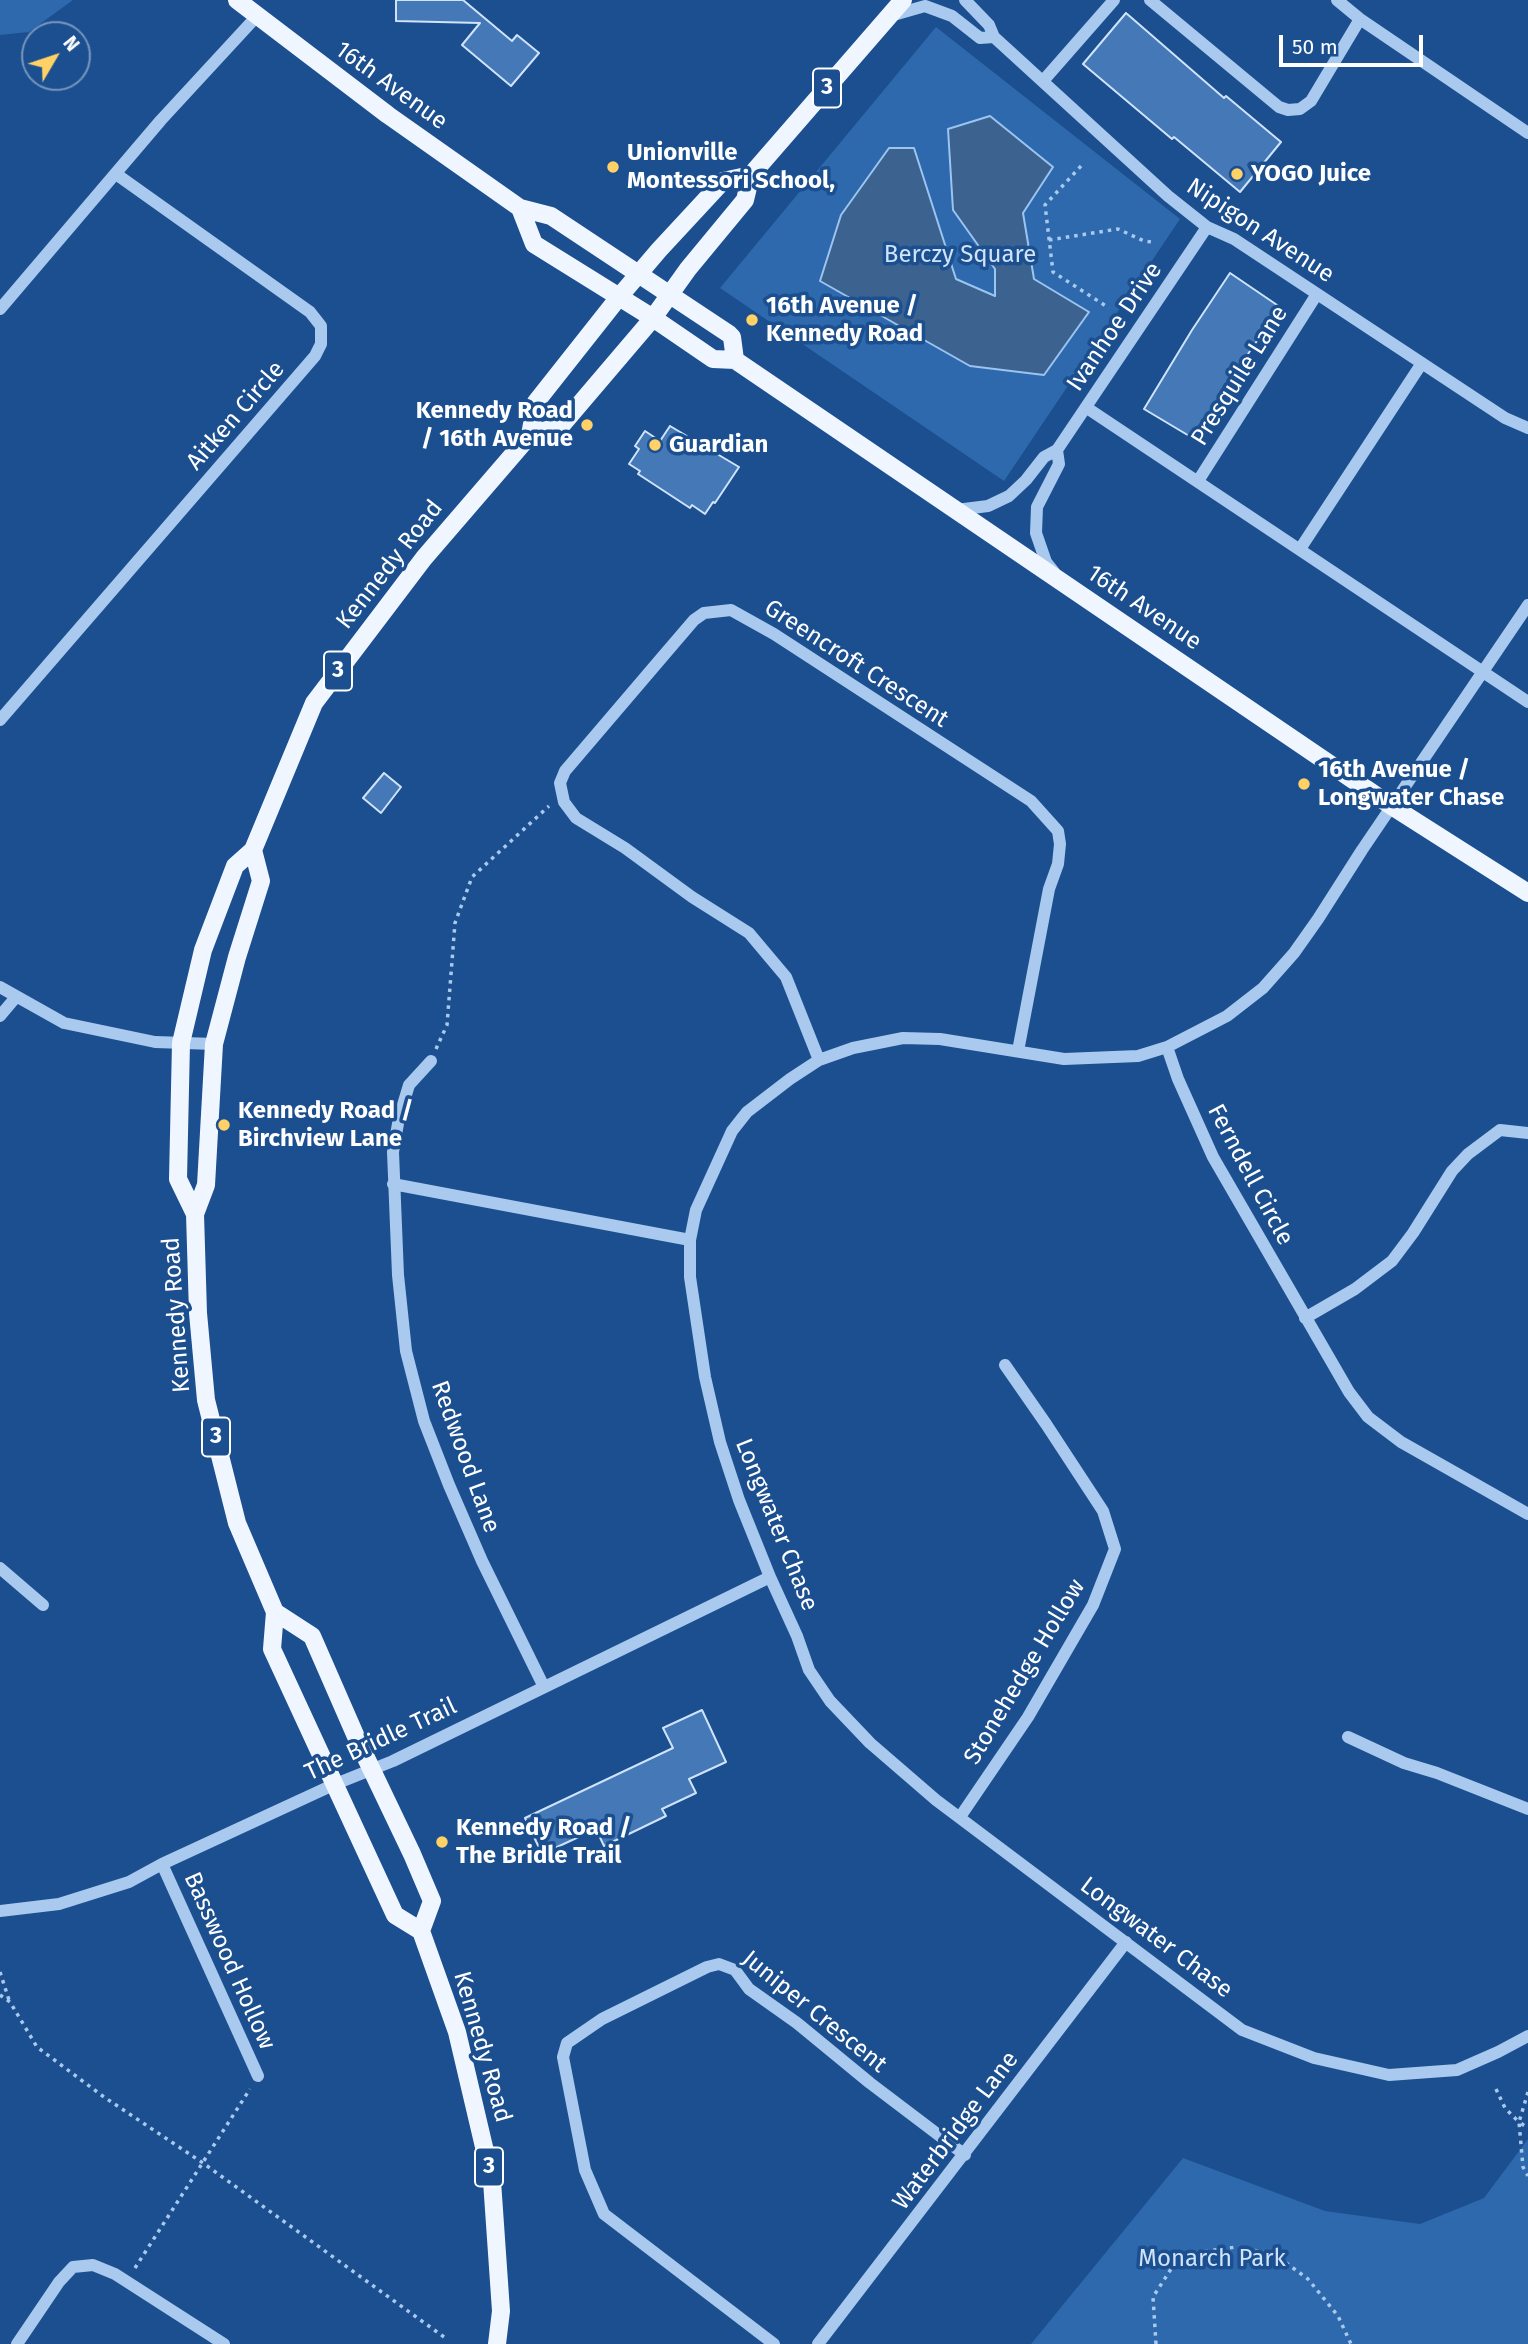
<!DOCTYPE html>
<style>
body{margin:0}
#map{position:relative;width:1528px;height:2344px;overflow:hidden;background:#1b4f8f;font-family:"Fira Sans",sans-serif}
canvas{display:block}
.north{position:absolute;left:21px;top:21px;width:70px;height:70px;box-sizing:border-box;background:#1b4f8f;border:2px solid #7695bc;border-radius:50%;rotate:51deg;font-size:19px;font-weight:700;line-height:28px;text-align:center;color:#fff}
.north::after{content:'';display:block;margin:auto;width:24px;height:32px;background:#ffd166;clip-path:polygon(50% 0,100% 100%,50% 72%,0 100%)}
.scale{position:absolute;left:1279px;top:35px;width:144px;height:32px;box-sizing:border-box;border:4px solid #fff;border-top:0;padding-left:9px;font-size:21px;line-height:24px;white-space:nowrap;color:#fff;-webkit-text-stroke:5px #1b4f8f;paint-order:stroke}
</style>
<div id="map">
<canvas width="1528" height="2344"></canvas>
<div class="north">N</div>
<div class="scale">50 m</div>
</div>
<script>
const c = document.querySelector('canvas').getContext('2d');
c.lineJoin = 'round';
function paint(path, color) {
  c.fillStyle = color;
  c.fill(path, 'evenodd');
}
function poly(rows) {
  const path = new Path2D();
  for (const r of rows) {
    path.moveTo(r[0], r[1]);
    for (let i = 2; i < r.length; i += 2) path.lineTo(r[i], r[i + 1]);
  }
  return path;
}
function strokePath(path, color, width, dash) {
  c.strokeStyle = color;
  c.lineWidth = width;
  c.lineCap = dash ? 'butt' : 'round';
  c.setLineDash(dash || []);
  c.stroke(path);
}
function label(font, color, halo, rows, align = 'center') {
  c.font = font + ' "Fira Sans",sans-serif';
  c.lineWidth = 7;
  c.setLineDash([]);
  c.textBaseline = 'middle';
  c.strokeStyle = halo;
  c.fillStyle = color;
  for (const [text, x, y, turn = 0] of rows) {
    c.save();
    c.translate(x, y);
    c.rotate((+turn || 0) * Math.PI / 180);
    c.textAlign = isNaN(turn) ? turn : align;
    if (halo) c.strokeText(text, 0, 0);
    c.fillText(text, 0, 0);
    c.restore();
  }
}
paint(poly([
 [0,0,73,0,29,32,0,35],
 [936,27,1180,219,1004,481,720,288],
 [1528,2139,1528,2344,1031,2344,1183,2158,1325,2211,1420,2224,1484,2198]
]), '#2e69ad');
const water = poly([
 [990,116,1053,167,1023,213,1034,279,1089,312,1044,375,970,366,820,281,841,215,889,148,914,148,956,279,995,296,995,269,953,210,948,129,990,116]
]);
paint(water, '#3c6290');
strokePath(water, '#9cc4f0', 2);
const building = poly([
 [396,0,463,0,512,41,517,35,539,53,511,86,462,45,480,23,396,21,396,0],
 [1126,13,1224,98,1226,96,1281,142,1240,192,1174,137,1172,139,1083,64,1126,13],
 [1230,273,1280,307,1231,379,1196,440,1144,409,1192,330,1230,273],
 [670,426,739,467,715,503,713,502,705,514,692,505,690,508,638,474,640,471,629,464,639,449,635,446,645,431,660,441,670,426],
 [384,773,401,787,381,813,363,798,384,773],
 [702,1710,726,1762,689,1779,696,1793,662,1809,666,1816,604,1846,596,1829,542,1854,525,1818,673,1748,663,1728,702,1710]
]);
paint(building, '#4478b7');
strokePath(building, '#cfe3fa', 2);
strokePath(poly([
 [1081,166,1045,205,1053,272,1109,308],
 [1049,240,1118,229,1144,241,1152,242],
 [436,1049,447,1025,455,923,472,877,549,806],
 [0,1972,9,2000],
 [0,1995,10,2002,37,2047,104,2097,203,2163,444,2337],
 [1496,2089,1505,2108,1519,2122,1523,2167,1528,2176],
 [1528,2092,1519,2122,1528,2128],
 [135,2268,250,2089],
 [1156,2344,1153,2297,1171,2269,1195,2253,1236,2247,1274,2254,1308,2279,1338,2316,1351,2344]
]), '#a9c9ee', 3.5, [3.5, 5]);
strokePath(poly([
 [965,0,989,25,994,37,1168,196,1207,227,1234,239,1505,418,1528,428],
 [1150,0,1279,107,1288,110,1300,109,1311,101,1360,19],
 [1337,0,1360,19,1528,133],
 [890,16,925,6,952,16,980,38,994,37],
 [1043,81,1114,0],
 [0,309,161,120,257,16],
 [1087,408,1528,702],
 [1198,481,1317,294],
 [956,510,988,506,1009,496,1026,480,1044,457,1057,450,1207,227],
 [1300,549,1422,363],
 [1054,572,1046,562,1036,533,1037,507,1059,464,1057,450],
 [1528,605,1362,850,1318,919,1294,953,1263,988,1227,1016,1167,1047,1138,1056,1064,1059,940,1039,903,1038,853,1048,819,1060,790,1079,747,1112,732,1131,696,1210,690,1240,690,1277,705,1377,720,1442,739,1500,770,1577,797,1636,809,1670,830,1701,870,1743,936,1800,1242,2030,1314,2058,1389,2075,1457,2070,1498,2052,1528,2036],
 [0,720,315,356,321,344,321,326,310,312,116,174],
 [0,987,64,1023,155,1042,214,1044],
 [0,1016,16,997],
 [1167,1047,1178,1079,1213,1157,1349,1392,1368,1417,1401,1442,1528,1514],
 [819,1060,786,977,749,933,692,897,625,848,576,818,564,802,560,783,565,771,664,655,694,620,704,613,731,610,774,634,1031,801,1058,831,1060,844,1058,864,1049,889,1018,1051],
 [431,1061,409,1085,399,1118,393,1152,398,1275,406,1351,424,1421,449,1485,482,1561,544,1687],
 [393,1184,690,1240],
 [1305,1318,1355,1289,1392,1261,1413,1233,1452,1171,1468,1154,1500,1130,1528,1133],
 [0,1568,43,1605],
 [1348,1737,1404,1763,1437,1773,1528,1809],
 [960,1817,1028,1717,1093,1605,1115,1549,1103,1511,1046,1424,1005,1365],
 [162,1864,258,2076],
 [0,1911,59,1904,129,1882,162,1864,333,1785,393,1761,770,1577],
 [17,2344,59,2282,73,2267,93,2265,115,2274,224,2344],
 [774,2344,604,2214,585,2170,563,2057,567,2043,602,2019,707,1967,719,1964,735,1970,749,1989,797,2023,870,2083,965,2155],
 [818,2344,1126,1942]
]), '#a9c9ee', 12);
strokePath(poly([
 [237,0,388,115,520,208,551,216,729,334,732,337,735,360],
 [520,208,534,244,653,318,713,359,735,360,1393,807,1528,893],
 [530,435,561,426,653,318,688,269,745,200,751,175,903,0],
 [253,850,261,881,237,957,214,1044,206,1185,195,1214,198,1313,206,1400,237,1523,275,1612,272,1649,395,1915,421,1931],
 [195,1214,178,1179,181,1043,203,950,235,866,253,850,314,703,424,558,530,435,536,402,619,297,659,250,723,181,751,175],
 [275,1612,312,1636,357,1739,412,1854,432,1901,421,1931,457,2032,492,2181,501,2311,497,2344]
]), '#f0f6ff', 18);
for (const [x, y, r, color] of [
 [613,167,7,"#ffd166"],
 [1237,174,7,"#ffd166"],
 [752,320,7,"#ffd166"],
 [587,425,7,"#ffd166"],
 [655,445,7,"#ffd166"],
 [1304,784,7,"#ffd166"],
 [224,1125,7,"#ffd166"],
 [442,1842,7,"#ffd166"]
]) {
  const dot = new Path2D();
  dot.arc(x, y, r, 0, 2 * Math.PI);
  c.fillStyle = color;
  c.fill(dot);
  strokePath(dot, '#1b4f8f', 2.5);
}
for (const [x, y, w] of [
 [827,88,28],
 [338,671,28],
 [216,1437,28],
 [489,2167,28]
]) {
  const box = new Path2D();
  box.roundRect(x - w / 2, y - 19.5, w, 39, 5);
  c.fillStyle = '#1b4f8f';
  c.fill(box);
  strokePath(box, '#fff', 2);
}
label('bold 23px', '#fff', null, [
 ["3",827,88],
 ["3",338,671],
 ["3",216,1437],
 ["3",489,2167]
]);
label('24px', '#fff', '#1b4f8f', [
 ["16th Avenue",391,86,36],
 ["Nipigon Avenue",1260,231,33],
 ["Ivanhoe Drive",1115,327,-56],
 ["Presquile Lane",1240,376,-58],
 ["Aitken Circle",236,416,-49],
 ["Kennedy Road",390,565,-52],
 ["16th Avenue",1144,608,34],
 ["Greencroft Crescent",856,664,33],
 ["Ferndell Circle",1250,1175,62],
 ["Kennedy Road",177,1315,-94],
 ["Redwood Lane",465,1457,70],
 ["Longwater Chase",776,1525,68],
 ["Stonehedge Hollow",1025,1672,-59],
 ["The Bridle Trail",381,1740,-25],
 ["Longwater Chase",1156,1938,37],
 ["Basswood Hollow",229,1961,66],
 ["Juniper Crescent",814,2012,39],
 ["Kennedy Road",482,2047,74],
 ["Waterbridge Lane",956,2131,-53]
]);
label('bold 24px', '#fff', '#1b4f8f', [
 ["Unionville",627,153],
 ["Montessori School,",627,181],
 ["YOGO Juice",1251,174],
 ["16th Avenue /",766,306],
 ["Kennedy Road",766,334],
 ["Kennedy Road",573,411,"right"],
 ["/ 16th Avenue",573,439,"right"],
 ["Guardian",669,445],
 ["16th Avenue /",1318,770],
 ["Longwater Chase",1318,798],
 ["Kennedy Road /",238,1111],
 ["Birchview Lane",238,1139],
 ["Kennedy Road /",456,1828],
 ["The Bridle Trail",456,1856]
], 'left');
label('24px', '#cfe3fa', '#1b4f8f', [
 ["Berczy Square",960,255],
 ["Monarch Park",1212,2259]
]);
</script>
